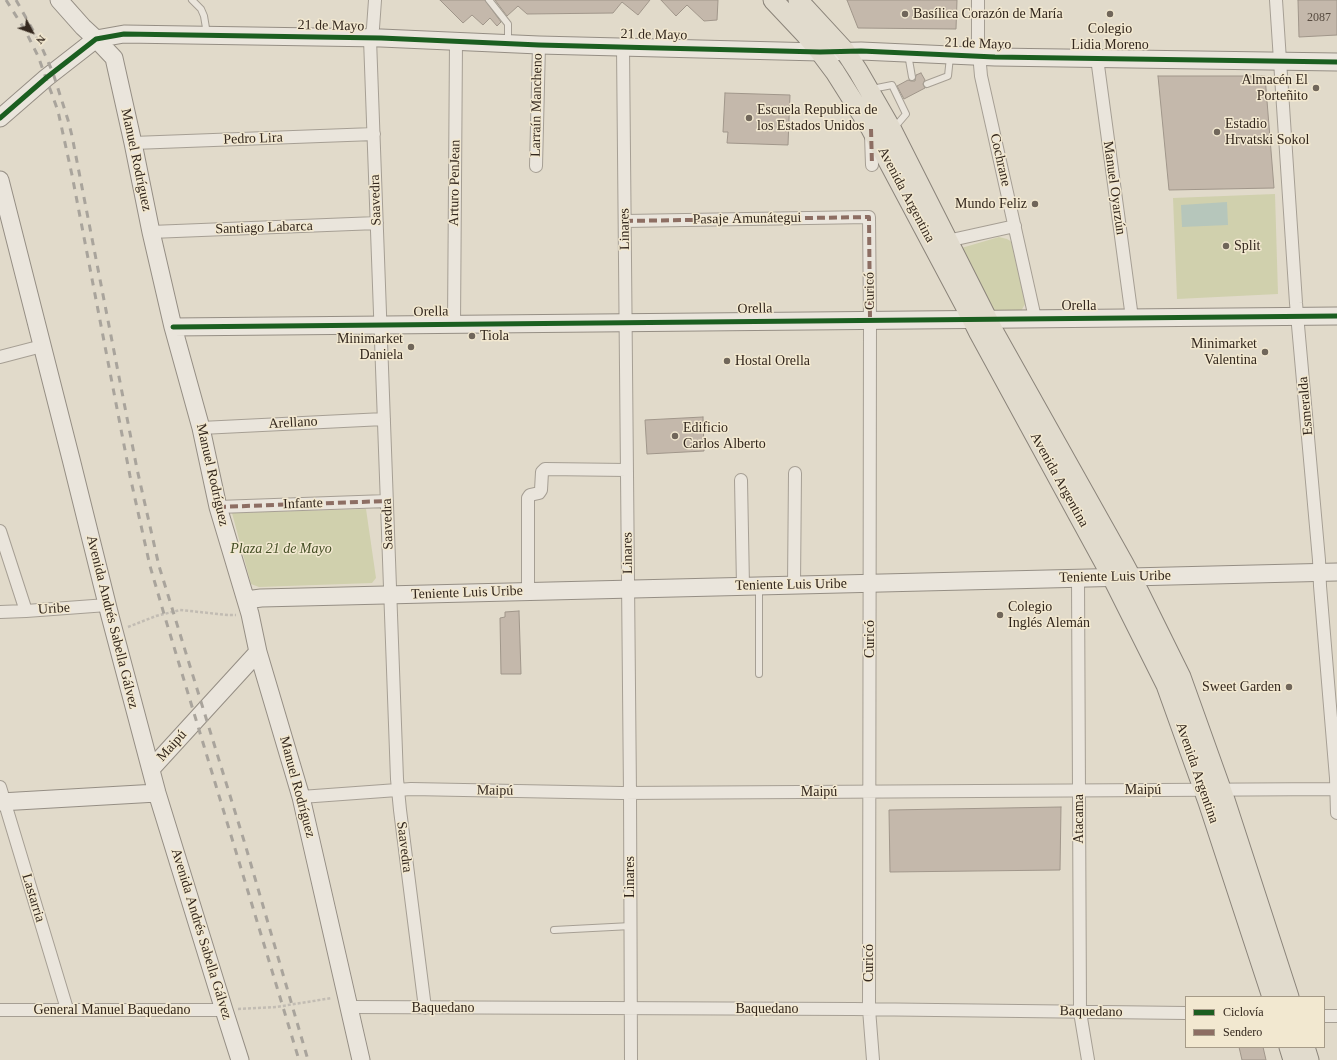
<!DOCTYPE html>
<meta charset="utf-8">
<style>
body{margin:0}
#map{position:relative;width:1337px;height:1060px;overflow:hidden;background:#e1daca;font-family:"Times New Roman",serif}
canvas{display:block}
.legend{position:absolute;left:1185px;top:996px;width:140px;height:52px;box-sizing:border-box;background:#f2e8d0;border:1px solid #a69b88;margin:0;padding:5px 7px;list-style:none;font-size:12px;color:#33271d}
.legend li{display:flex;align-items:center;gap:8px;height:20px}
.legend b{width:20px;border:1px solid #a69b88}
.north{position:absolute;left:12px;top:12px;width:40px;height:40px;-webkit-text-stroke:3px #f2e8d0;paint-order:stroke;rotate:131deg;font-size:11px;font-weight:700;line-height:16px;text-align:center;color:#33271d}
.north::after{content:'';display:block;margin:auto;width:14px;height:18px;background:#33271d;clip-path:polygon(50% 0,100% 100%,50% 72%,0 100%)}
</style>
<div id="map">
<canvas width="1337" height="1060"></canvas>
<ul class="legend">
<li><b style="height:5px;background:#1b5e20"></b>Ciclovía</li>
<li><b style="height:5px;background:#8d6e63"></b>Sendero</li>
</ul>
<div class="north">N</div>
</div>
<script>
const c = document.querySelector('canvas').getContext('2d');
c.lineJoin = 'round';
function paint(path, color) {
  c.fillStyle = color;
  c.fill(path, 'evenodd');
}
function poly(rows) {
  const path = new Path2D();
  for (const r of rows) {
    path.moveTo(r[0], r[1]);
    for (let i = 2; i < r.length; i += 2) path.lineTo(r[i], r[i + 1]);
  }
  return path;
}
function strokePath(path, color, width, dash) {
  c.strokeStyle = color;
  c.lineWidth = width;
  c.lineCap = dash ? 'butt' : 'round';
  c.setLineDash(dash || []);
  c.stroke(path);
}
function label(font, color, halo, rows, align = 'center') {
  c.font = font + ' "Times New Roman",serif';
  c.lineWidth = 3;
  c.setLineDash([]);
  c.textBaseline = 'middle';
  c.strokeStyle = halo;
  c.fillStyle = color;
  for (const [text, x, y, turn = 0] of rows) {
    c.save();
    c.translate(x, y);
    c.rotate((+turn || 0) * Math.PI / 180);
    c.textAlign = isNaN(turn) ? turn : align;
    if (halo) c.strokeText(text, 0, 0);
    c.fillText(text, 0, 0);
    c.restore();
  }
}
paint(poly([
 [1275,194,1278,294,1177,299,1173,198],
 [999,237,1007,239,1012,242,1025,304,1020,313,992,313,958,249],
 [366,509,376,578,372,583,259,587,251,584,232,513]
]), '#d0d0ad');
paint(poly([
 [1227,202,1228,225,1182,227,1181,205]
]), '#b6c6bb');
const building = poly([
 [440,0,485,0,501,22,497,26,490,18,483,25,472,15,463,23,440,0],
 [495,0,650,0,638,15,622,2,613,13,527,14,518,6,507,16,495,0],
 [661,0,718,0,717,20,704,21,687,5,676,16,661,0],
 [847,0,957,0,956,29,858,28,847,0],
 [1298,0,1337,0,1337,35,1299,37,1298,0],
 [921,73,925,80,923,84,925,88,904,99,897,86,908,80,911,81,915,81,916,75,921,73],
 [1158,76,1265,76,1274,188,1169,190,1158,76],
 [725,93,790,95,788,145,727,143,728,132,723,132,725,93],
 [703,417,704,451,647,454,645,420,703,417],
 [519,611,521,674,501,674,500,618,505,617,505,612,519,611],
 [1061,807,1060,870,890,872,889,810,1061,807],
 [1239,1047,1263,1047,1266,1060,1242,1060,1239,1047]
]);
paint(building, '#c4b8ab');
strokePath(building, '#a0968a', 1);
const lane = poly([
 [192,0,201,9,204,16,207,34],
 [489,0,508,24,508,42],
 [908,54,912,77],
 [927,84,948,76,950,57],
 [872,89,892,85,906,114,894,128],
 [759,674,759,587],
 [554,930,631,926]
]);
const street = poly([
 [375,0,373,28,370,39,397,779,400,810,425,1008],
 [978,0,978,42,981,76,1035,318],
 [1276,0,1296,303,1319,560,1320,586,1336,778,1337,813],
 [623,47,630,793,631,1060],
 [1097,58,1132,318],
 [871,135,872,165],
 [133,143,374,134],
 [536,166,539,45],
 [625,221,869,217,870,320,869,1009,873,1060],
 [151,232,377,223],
 [947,241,1015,226],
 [454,324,456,42],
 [0,357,42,346],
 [201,428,384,419],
 [741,480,743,586],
 [218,507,387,501],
 [0,531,26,611],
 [1078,578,1080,1012,1088,1060],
 [794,585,795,473],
 [528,591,528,498,530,495,539,493,541,490,542,472,545,469,627,470],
 [0,612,26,611,107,605],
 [0,787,67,1009],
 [301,797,411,789,622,793,1337,789],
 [349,1007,853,1009,1186,1013],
 [0,1010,224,1010],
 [1324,1016,1337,1016]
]);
const secondary = poly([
 [59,0,83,27,96,39,114,58,133,143,151,232,173,327,201,428,218,507,250,614,258,652,301,797,361,1060],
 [0,118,46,78,96,39,124,34,381,38,539,45,820,52,861,51,995,57,1337,62],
 [0,180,71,459,110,616,157,793,224,1010,240,1060],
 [173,327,1337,316],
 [246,600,261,598,1337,572],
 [151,769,258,652],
 [0,802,157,793]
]);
const primary = poly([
 [773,0,805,34,820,52,835,72,871,129,972,319,979,333,1112,577,1166,685,1208,802,1272,997],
 [798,0,845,51,858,71,892,130,995,334,1124,564,1139,592,1181,677,1225,800,1289,997],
 [1289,1047,1293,1060],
 [1305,1047,1309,1060]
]);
strokePath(lane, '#a69f94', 8);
strokePath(street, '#a69f94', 14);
strokePath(secondary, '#958e84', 19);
strokePath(primary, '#8b847a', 21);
strokePath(poly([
 [128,627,156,616,180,610,228,615,236,615],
 [238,1009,276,1007,332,998]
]), '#c2bcb3', 2.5, [3, 2]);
strokePath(lane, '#eae5dc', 6);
strokePath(street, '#eae5dc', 12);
strokePath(secondary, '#eae5dc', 17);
strokePath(primary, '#e1dbcd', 19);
strokePath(poly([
 [6,0,25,30,38,56,58,111,72,175,130,476,150,566,164,614,299,1060],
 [16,0,39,41,53,73,68,120,72,136,137,469,159,566,245,844,308,1060]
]), '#a9a49c', 3, [7, 7]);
strokePath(poly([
 [871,129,872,165],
 [625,221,869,217,870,320],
 [218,507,387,501]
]), '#8d6e63', 4, [8, 4]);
strokePath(poly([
 [0,118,46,78,96,39,124,34,381,38,539,45,820,52,861,51,995,57,1337,62],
 [173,327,1337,316]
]), '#1b5e20', 5);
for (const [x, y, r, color] of [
 [905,14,4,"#70665a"],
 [1110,14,4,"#70665a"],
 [1316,88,4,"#70665a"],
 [749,118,4,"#70665a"],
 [1217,132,4,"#70665a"],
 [1035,204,4,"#70665a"],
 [1226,246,4,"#70665a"],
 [472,336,4,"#70665a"],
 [411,347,4,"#70665a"],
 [1265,352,4,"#70665a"],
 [727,361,4,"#70665a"],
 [675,436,4,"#70665a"],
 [1000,615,4,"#70665a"],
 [1289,687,4,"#70665a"]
]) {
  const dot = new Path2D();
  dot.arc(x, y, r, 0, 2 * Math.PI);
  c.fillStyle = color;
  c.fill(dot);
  strokePath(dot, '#f2e8d0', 1.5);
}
label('12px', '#574b40', null, [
 ["2087",1319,18]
]);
label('14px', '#33271d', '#f2e8d0', [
 ["Basílica Corazón de María",913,14],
 ["Colegio",1110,29,"center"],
 ["Lidia Moreno",1110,45,"center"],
 ["Almacén El",1308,80,"right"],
 ["Porteñito",1308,96,"right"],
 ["Escuela Republica de",757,110],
 ["los Estados Unidos",757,126],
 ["Estadio",1225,124],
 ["Hrvatski Sokol",1225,140],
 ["Mundo Feliz",1027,204,"right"],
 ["Split",1234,246],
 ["Tiola",480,336],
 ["Minimarket",403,339,"right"],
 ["Daniela",403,355,"right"],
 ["Minimarket",1257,344,"right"],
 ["Valentina",1257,360,"right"],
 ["Hostal Orella",735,361],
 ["Edificio",683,428],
 ["Carlos Alberto",683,444],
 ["Colegio",1008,607],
 ["Inglés Alemán",1008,623],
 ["Sweet Garden",1281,687,"right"]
], 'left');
label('14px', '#33271d', '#f2e8d0', [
 ["21 de Mayo",331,26,1],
 ["21 de Mayo",654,35,1],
 ["21 de Mayo",978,44,2],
 ["Larraín Mancheno",537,105,-89],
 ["Pedro Lira",253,139,-2],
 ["Manuel Rodríguez",136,160,78],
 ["Cochrane",1000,160,77],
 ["Arturo PenJean",455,183,-89],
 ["Manuel Oyarzún",1114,188,82],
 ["Avenida Argentina",906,195,62],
 ["Saavedra",376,200,-92],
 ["Pasaje Amunátegui",747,219,-1],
 ["Santiago Labarca",264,228,-2],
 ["Linares",625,229,-91],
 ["Curicó",870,291,-91],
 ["Orella",1079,306],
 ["Orella",755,309,-1],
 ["Orella",431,312,-1],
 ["Esmeralda",1306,406,-95],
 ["Arellano",293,423,-3],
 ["Manuel Rodríguez",212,475,77],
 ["Avenida Argentina",1059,480,61],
 ["Infante",303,504,-2],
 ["Saavedra",388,524,-92],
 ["Linares",628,553,-91],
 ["Teniente Luis Uribe",1115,577,-1],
 ["Teniente Luis Uribe",791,585,-1],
 ["Teniente Luis Uribe",467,593,-2],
 ["Uribe",54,609,-4],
 ["Avenida Andrés Sabella Gálvez",112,622,76],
 ["Curicó",870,639,-90],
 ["Maipú",172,746,-48],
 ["Avenida Argentina",1197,773,71],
 ["Manuel Rodríguez",297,787,75],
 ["Maipú",1143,790],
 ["Maipú",495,791,1],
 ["Maipú",819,792],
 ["Atacama",1079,819,-90],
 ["Saavedra",404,847,83],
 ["Linares",630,877,-90],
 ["Lastarria",33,898,73],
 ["Avenida Andrés Sabella Gálvez",201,934,73],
 ["Curicó",869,963,-90],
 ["Baquedano",443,1008],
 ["Baquedano",767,1009],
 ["General Manuel Baquedano",112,1010],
 ["Baquedano",1091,1012,1]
]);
label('italic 14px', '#444e25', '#f2e8d0', [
 ["Plaza 21 de Mayo",281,549]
]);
</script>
